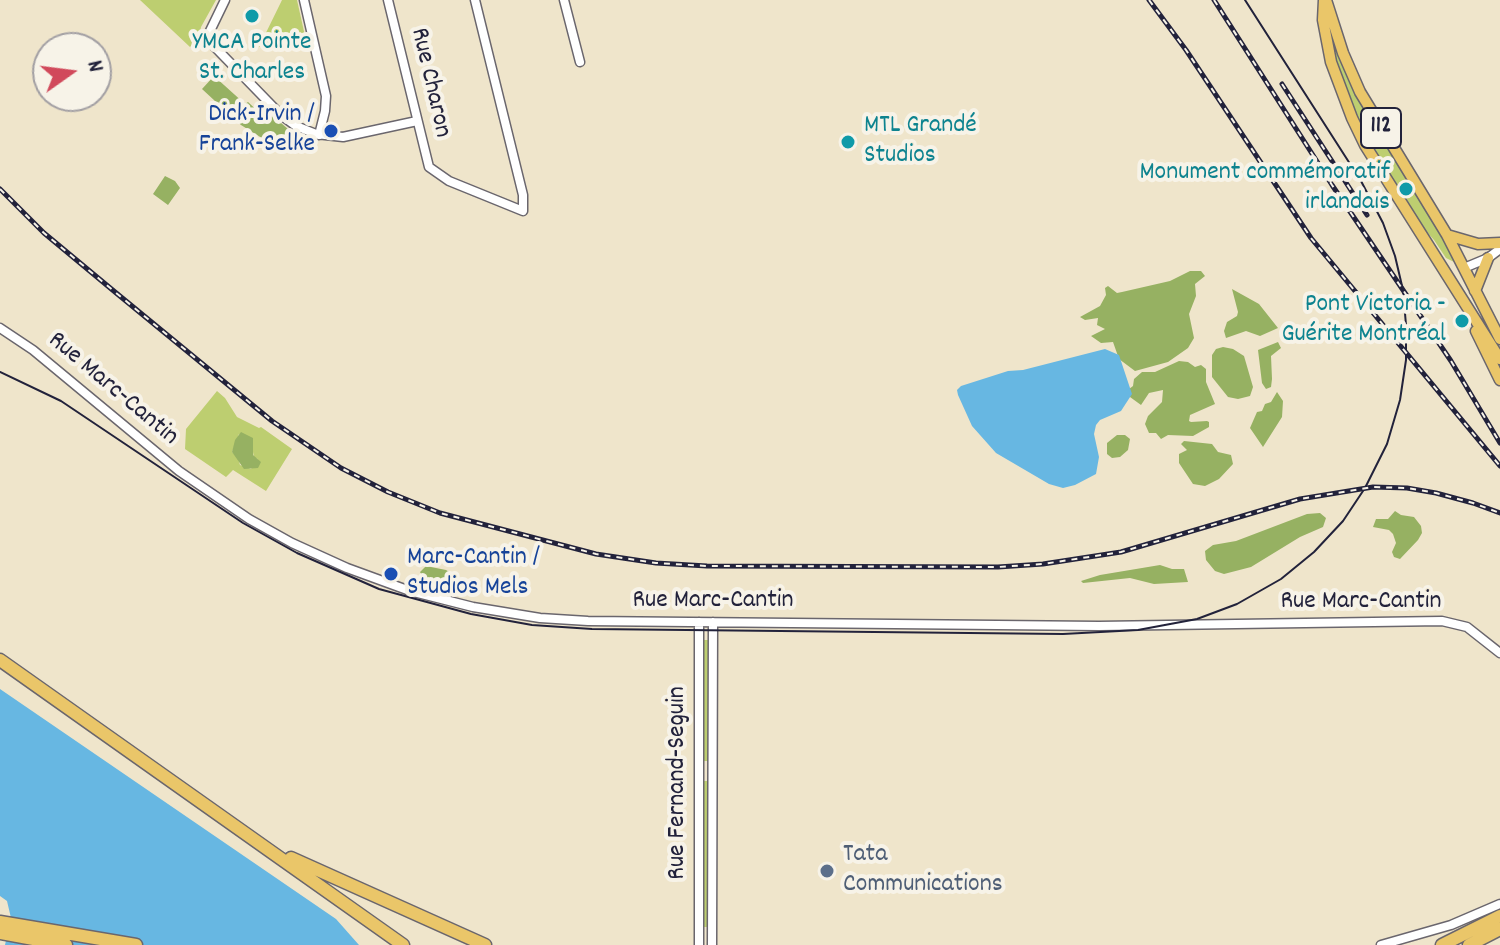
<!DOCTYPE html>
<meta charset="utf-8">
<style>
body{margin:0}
#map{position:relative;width:1500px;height:945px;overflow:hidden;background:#efe5cb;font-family:Dekko,sans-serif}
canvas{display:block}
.north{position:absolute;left:32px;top:32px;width:80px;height:80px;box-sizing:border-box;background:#f7f3e8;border:2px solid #a29fa3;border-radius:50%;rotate:76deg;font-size:22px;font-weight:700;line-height:32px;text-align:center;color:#22223b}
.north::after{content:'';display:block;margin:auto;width:28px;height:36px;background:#d1495b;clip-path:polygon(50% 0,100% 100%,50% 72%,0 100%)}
</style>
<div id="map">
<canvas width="1500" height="945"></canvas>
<div class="north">N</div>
</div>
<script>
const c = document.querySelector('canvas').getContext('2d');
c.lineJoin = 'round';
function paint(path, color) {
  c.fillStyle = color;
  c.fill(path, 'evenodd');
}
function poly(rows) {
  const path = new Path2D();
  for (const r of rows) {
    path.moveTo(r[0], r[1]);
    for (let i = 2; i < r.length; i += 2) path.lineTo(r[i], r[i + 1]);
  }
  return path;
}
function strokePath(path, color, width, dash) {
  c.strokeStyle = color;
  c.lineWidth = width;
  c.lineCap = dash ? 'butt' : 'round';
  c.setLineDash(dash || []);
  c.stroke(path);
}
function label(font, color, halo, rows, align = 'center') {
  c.font = font + ' Dekko,sans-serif';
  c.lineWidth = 8;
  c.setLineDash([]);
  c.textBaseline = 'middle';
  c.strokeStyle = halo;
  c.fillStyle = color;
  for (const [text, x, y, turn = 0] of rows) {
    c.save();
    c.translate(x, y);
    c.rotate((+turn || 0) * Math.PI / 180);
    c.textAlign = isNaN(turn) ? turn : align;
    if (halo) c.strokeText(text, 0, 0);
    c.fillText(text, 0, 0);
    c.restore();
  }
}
paint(poly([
 [140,0,216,0,201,27,199,37,190,47],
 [282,0,297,0,305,36,259,47],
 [1329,22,1336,45,1438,227,1454,262,1446,258,1434,240,1418,222,1361,128,1342,83,1333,52],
 [217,391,225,398,237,417,259,428,261,427,292,449,266,491,233,470,226,477,185,449,186,429],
 [239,434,253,452,254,458,258,459,251,469,240,465,238,458,232,452],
 [704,640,709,640,709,761,703,761],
 [703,781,709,781,708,927,703,927]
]), '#bdce70');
paint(poly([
 [214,76,245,104,248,102,262,115,274,117,288,129,315,141,314,151,281,150,241,125,202,89],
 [165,176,175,181,180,188,168,205,153,194],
 [1190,271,1201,271,1205,276,1195,284,1196,296,1189,314,1194,338,1188,348,1168,362,1135,371,1119,359,1113,342,1101,343,1091,336,1105,329,1097,325,1098,318,1085,320,1080,317,1100,306,1106,295,1105,288,1108,286,1117,293,1122,292,1170,281],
 [1232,289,1259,304,1278,328,1260,336,1246,331,1226,338,1224,331,1227,322,1237,316,1238,312],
 [1278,342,1281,348,1271,356,1272,379,1271,387,1266,389,1262,383,1258,350],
 [1223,347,1233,349,1244,356,1253,387,1250,396,1238,399,1228,397,1212,377,1212,355,1216,349],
 [1179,361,1188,362,1195,367,1201,365,1206,369,1206,382,1215,404,1190,415,1189,421,1191,422,1207,421,1209,422,1209,427,1193,436,1168,435,1161,439,1156,433,1149,433,1145,424,1148,416,1162,402,1163,390,1149,393,1141,405,1130,397,1129,389,1133,386,1134,379,1142,372,1155,372],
 [1277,392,1283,401,1282,417,1263,447,1250,428,1257,412,1262,411,1265,404,1271,402],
 [241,432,253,438,253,455,261,462,258,468,244,469,232,452,235,440],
 [1117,435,1125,435,1130,439,1128,450,1120,457,1112,458,1107,454,1107,443],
 [1184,441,1212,444,1218,452,1231,455,1233,464,1219,479,1205,486,1193,484,1179,463,1179,454,1187,450,1181,444],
 [1395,511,1401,515,1414,517,1421,526,1422,533,1418,540,1400,559,1394,557,1392,552,1396,543,1393,534,1389,530,1373,527,1376,519,1388,519],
 [1320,513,1326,518,1323,527,1300,537,1251,567,1224,574,1215,571,1206,560,1205,551,1213,545,1236,541,1307,514],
 [1160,565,1172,569,1184,569,1188,582,1154,584,1130,578,1083,583,1081,581,1100,575],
 [426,566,446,570,456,576,458,586,423,577,420,572]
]), '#96b162');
paint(poly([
 [1105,349,1119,355,1132,394,1121,411,1100,420,1096,425,1094,434,1099,457,1096,474,1075,485,1063,488,1049,484,996,453,972,426,958,395,957,390,961,386,1008,371,1023,370],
 [0,689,336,919,359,945,5,945,11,918,7,901,0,896]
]), '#67b7e2');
const minor = poly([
 [225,0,210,31,208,40,281,115,296,126,316,134,343,137,417,121],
 [304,0,326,96,325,111,319,135],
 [388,0,429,167,449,181,523,211,523,195,475,0],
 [564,0,580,62],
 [1464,268,1488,258,1500,249],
 [0,328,33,350,179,471,249,519,292,543,347,568,410,591,473,607,540,618,588,621,1099,626,1442,621,1467,627,1500,653],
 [699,945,699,622],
 [712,945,713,622],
 [1381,945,1451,925,1500,904]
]);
const major = poly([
 [1324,0,1323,20,1331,62,1352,118,1365,145,1500,359],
 [1326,0,1343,53,1360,92,1447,235,1500,339],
 [1447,235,1478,244,1500,243],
 [1475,291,1488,258],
 [1476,331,1500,380]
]);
const highway = poly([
 [0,660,403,945],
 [291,858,485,945],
 [0,922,136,945],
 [0,933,66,945],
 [1442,945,1500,916],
 [1469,945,1500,929]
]);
strokePath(minor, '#6a666d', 11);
strokePath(major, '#6a666d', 13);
strokePath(highway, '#6a666d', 15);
strokePath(minor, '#fff', 8);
strokePath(major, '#eac669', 10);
strokePath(highway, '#eac669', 12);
strokePath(poly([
 [0,372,61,401,243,523,297,553,379,589,471,614,532,625,592,629,1063,634,1138,630,1197,619,1237,604,1281,579,1314,552,1343,521,1365,488,1387,444,1400,400,1406,360,1406,325,1403,290,1395,256,1383,223,1361,181,1245,0]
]), '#22223b', 2);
const rail = poly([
 [1149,0,1186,50,1311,238,1500,466],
 [1214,0,1332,185,1451,361,1500,443],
 [1282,84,1367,215],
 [0,189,44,233,115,292,272,421,341,468,388,492,440,513,596,554,656,563,707,566,998,567,1043,564,1121,552,1300,499,1373,487,1407,488,1436,493,1473,503,1500,513]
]);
strokePath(rail, '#22223b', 5);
strokePath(rail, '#f7f3e8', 2, [6]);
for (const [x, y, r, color] of [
 [252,16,8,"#0f9aa8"],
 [331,131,8,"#1a4fb4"],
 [848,142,8,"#0f9aa8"],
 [1406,189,8,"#0f9aa8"],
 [1462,321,8,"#0f9aa8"],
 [391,574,8,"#1a4fb4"],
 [827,871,8,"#5c6f8a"]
]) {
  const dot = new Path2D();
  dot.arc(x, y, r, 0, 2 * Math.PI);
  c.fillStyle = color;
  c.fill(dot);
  strokePath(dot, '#f7f3e8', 3);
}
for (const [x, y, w] of [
 [1381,128,40]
]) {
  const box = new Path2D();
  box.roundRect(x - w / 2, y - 20, w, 40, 6);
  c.fillStyle = '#f7f3e8';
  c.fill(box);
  strokePath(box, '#22223b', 2);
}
label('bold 24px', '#22223b', null, [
 ["112",1381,128]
]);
label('26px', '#0d838f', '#f7f3e8', [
 ["YMCA Pointe",252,44,"center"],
 ["St. Charles",252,74,"center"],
 ["MTL Grandé",864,127,"left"],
 ["Studios",864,157,"left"],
 ["Monument commémoratif",1390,174],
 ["irlandais",1390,204],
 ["Pont Victoria -",1446,306],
 ["Guérite Montréal",1446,336]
], 'right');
label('26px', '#22223b', '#f7f3e8', [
 ["Rue Charon",429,83,77],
 ["Rue Marc-Cantin",112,390,40],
 ["Rue Marc-Cantin",713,602],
 ["Rue Marc-Cantin",1361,603],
 ["Rue Fernand-Seguin",679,783,-90]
]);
label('26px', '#164399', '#f7f3e8', [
 ["Dick-Irvin /",315,116],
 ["Frank-Selke",315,146],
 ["Marc-Cantin /",407,559,"left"],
 ["Studios Mels",407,589,"left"]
], 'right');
label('26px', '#4e5e75', '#f7f3e8', [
 ["Tata",843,856],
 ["Communications",843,886]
], 'left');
</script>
